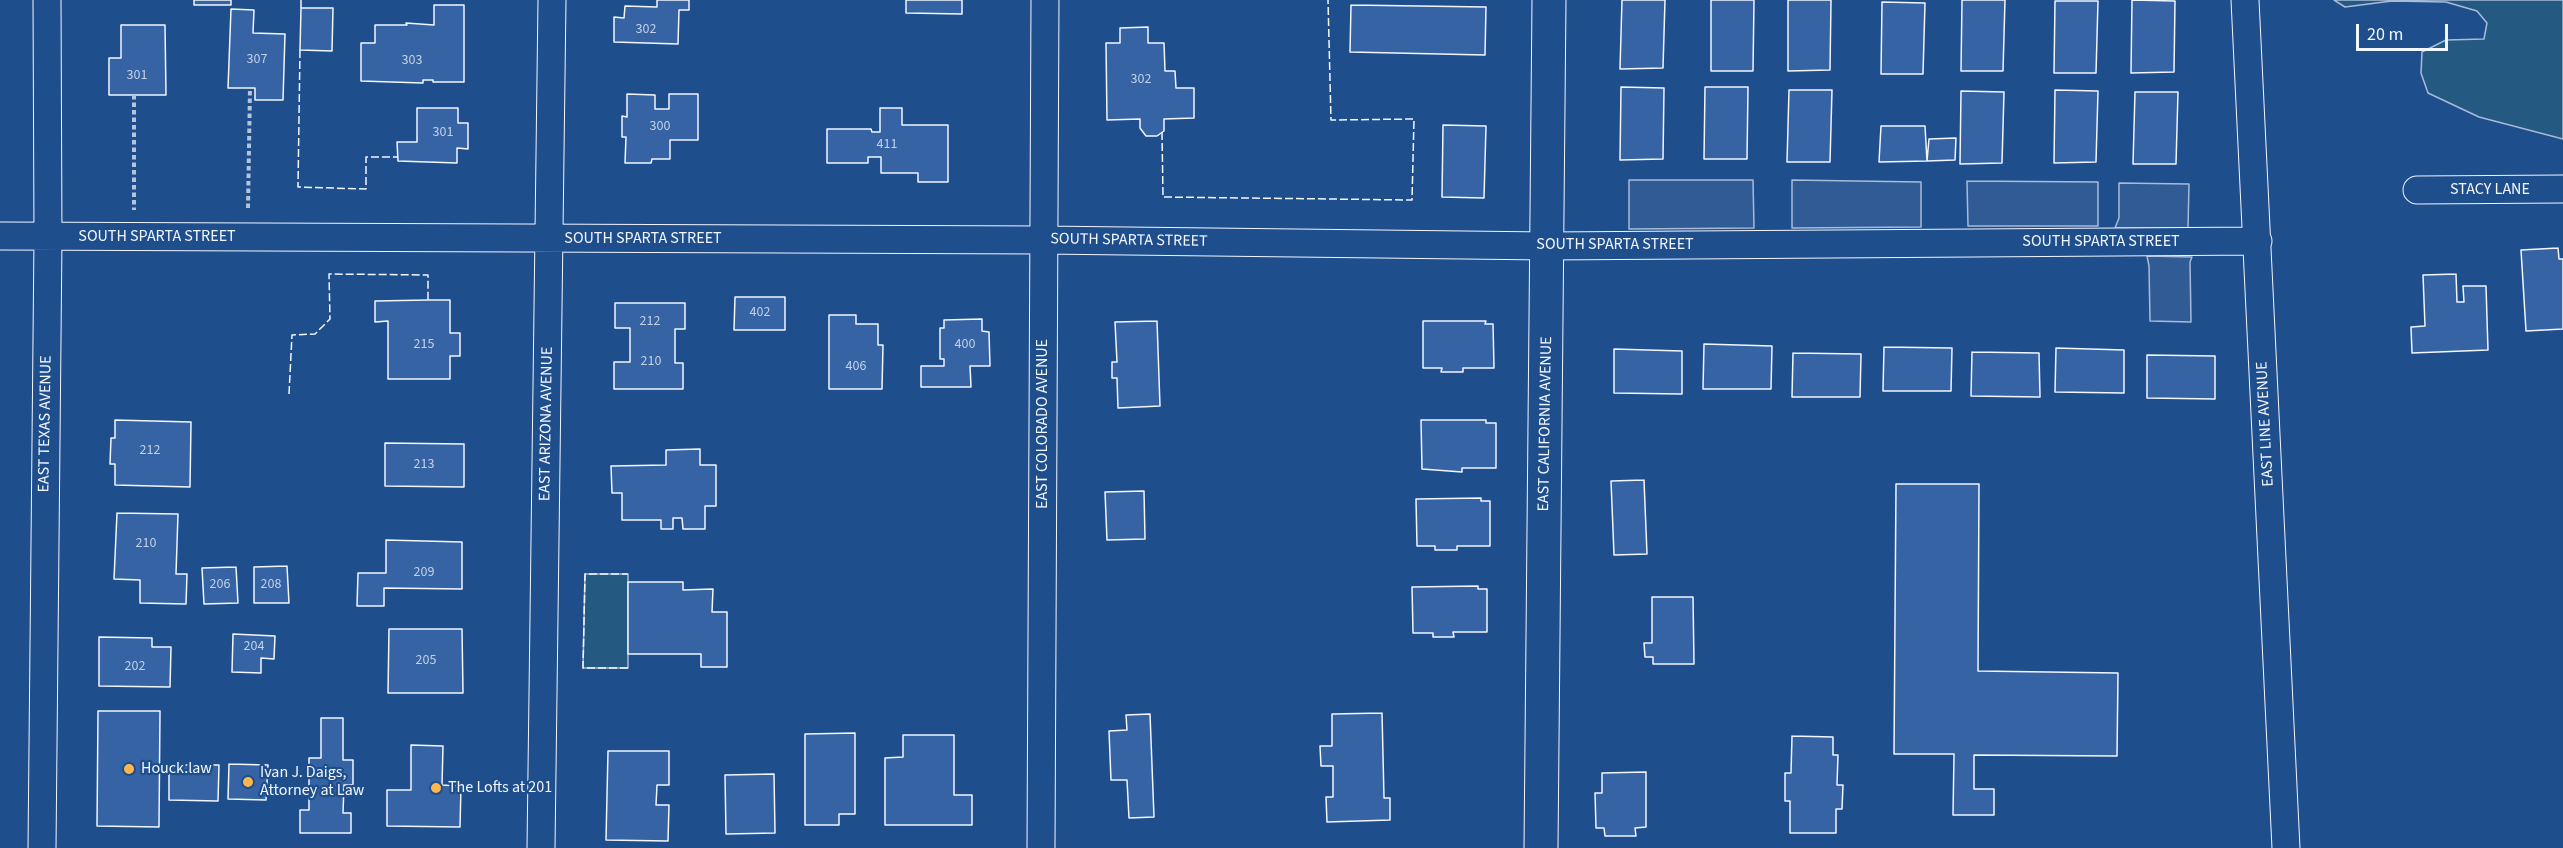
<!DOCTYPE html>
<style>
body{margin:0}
#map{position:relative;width:2563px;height:848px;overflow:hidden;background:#1f4e8c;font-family:"Source Sans 3",sans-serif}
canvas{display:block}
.scale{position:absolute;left:2356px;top:24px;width:92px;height:27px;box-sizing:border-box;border:3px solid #f2f6ff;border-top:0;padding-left:8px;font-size:18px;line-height:21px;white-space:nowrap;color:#f2f6ff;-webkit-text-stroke:4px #1f4e8c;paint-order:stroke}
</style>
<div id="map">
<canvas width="2563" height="848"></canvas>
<div class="scale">20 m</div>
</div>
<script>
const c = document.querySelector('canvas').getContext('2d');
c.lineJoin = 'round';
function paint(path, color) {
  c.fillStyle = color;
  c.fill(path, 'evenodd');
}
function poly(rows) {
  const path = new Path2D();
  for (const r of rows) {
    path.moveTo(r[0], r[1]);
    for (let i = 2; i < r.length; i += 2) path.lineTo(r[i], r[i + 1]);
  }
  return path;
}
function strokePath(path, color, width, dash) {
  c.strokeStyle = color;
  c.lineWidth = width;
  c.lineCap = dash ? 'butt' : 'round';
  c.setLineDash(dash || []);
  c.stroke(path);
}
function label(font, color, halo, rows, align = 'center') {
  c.font = font + ' "Source Sans 3",sans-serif';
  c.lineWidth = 4.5;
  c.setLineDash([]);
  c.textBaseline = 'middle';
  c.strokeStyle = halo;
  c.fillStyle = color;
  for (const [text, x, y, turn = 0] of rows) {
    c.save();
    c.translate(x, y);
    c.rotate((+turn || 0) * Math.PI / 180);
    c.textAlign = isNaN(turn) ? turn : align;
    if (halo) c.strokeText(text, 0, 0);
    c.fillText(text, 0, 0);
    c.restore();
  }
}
const green = poly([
 [2334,0,2563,0,2563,139,2479,117,2428,93,2421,73,2422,52,2446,40,2484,39,2487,23,2477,11,2446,2,2392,1,2345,7,2334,0],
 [585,574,628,574,628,668,583,668,585,574]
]);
paint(green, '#245a82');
strokePath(green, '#a8bbd7', 1.5);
const parking = poly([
 [1629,180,1753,180,1754,228,1629,229,1629,180],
 [1792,180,1921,182,1921,227,1792,228,1792,180],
 [1967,181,2098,182,2098,226,1968,226,1967,181],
 [2119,183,2189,184,2188,228,2115,228,2119,218,2119,183],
 [2147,256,2192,257,2190,262,2191,322,2150,321,2149,266,2147,256]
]);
paint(parking, '#305b95');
strokePath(parking, '#a8bbd7', 1.5);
const building = poly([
 [194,0,231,0,231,5,194,5,194,0],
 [657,0,689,0,689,10,679,10,678,44,614,42,614,17,624,18,625,6,657,7,657,0],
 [906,0,962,0,962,14,906,13,906,0],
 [1622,0,1665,0,1663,68,1620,69,1622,0],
 [1711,0,1754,0,1753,71,1711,71,1711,0],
 [1788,0,1831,0,1830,70,1788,71,1788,0],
 [1962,0,2005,0,2003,71,1961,71,1962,0],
 [2132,0,2175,1,2174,72,2131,73,2132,0],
 [2055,1,2098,1,2096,73,2054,73,2055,1],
 [1882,2,1925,3,1923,74,1881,74,1882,2],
 [434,5,464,5,464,82,433,82,433,80,423,80,423,83,361,81,361,43,375,43,375,25,407,25,406,23,434,25,434,5],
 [1351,5,1486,7,1485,55,1350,52,1351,5],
 [301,8,333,8,332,51,300,50,301,8],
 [231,9,254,10,253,33,285,34,283,100,255,100,255,88,228,88,231,9],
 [121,25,165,25,166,95,109,95,109,58,121,58,121,25],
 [1148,27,1148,43,1164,43,1165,71,1175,71,1176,88,1194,88,1194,118,1164,119,1164,131,1157,136,1146,136,1140,128,1140,119,1107,120,1106,43,1120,43,1120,28,1148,27],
 [1621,87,1664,88,1663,159,1620,160,1621,87],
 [1705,87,1748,87,1747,159,1704,159,1705,87],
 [1789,90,1832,90,1830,162,1787,162,1789,90],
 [2055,90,2098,91,2096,162,2054,163,2055,90],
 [1961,91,2004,92,2002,163,1960,164,1961,91],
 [2135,92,2178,92,2176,164,2133,164,2135,92],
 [627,94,655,95,655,109,669,109,669,94,698,94,698,140,670,140,670,159,652,159,651,163,625,163,626,137,622,137,622,116,627,117,627,94],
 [417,108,458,108,458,123,468,123,468,149,457,148,457,163,398,161,397,142,417,142,417,108],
 [880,108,902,108,902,125,948,125,948,182,918,182,918,173,881,173,881,157,868,157,868,163,827,163,827,129,871,129,872,132,880,132,880,108],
 [1443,125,1486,126,1484,198,1442,197,1443,125],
 [1881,126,1925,126,1927,161,1879,162,1881,126],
 [1956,138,1955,160,1927,161,1929,139,1956,138],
 [2558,248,2559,259,2563,259,2563,329,2526,331,2521,250,2558,248],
 [2456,274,2457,302,2464,302,2463,286,2486,286,2488,350,2412,353,2411,327,2425,326,2423,275,2456,274],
 [735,297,785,297,785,330,734,330,735,297],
 [428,300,450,300,450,333,460,333,460,356,450,356,450,379,388,379,388,321,375,322,375,301,428,300],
 [615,303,685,303,685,329,675,329,675,363,683,363,683,389,614,389,614,362,630,362,630,328,615,328,615,303],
 [829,315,856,315,856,324,878,324,878,345,883,345,882,389,829,389,829,315],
 [982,319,982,331,989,332,990,366,970,366,971,387,921,387,921,366,944,366,944,359,940,359,940,328,944,328,944,320,982,319],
 [1157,321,1160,406,1118,408,1117,378,1112,378,1112,362,1117,362,1115,322,1157,321],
 [1423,321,1486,321,1485,324,1493,324,1494,368,1463,368,1463,372,1441,372,1442,368,1423,368,1423,321],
 [1704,344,1772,346,1771,389,1703,389,1704,344],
 [1884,347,1952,348,1951,391,1883,391,1884,347],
 [2056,348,2124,350,2124,393,2055,392,2056,348],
 [1614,349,1682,351,1682,394,1614,393,1614,349],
 [1972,352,2039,353,2040,397,1971,396,1972,352],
 [1793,353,1861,354,1860,397,1792,397,1793,353],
 [2147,355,2215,356,2215,399,2147,398,2147,355],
 [115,420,191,422,190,487,115,485,115,464,110,464,111,438,115,438,115,420],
 [1421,420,1486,420,1486,423,1496,423,1496,468,1462,468,1462,472,1422,469,1421,420],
 [385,443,464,444,464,487,385,486,385,443],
 [700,449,700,465,716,465,716,506,705,506,705,529,683,529,682,518,673,518,673,529,661,529,661,520,622,520,622,493,612,493,611,466,666,465,666,450,700,449],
 [1644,480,1647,554,1614,555,1611,481,1644,480],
 [1896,484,1979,484,1978,671,2118,673,2117,756,1974,755,1974,789,1994,789,1994,815,1953,815,1954,754,1894,754,1896,484],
 [1144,491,1145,539,1107,540,1105,492,1144,491],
 [1481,498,1481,501,1490,501,1490,546,1457,546,1457,550,1435,550,1435,546,1417,546,1416,499,1481,498],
 [117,513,178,514,176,574,187,574,186,604,140,603,140,580,114,579,117,513],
 [386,540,462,542,462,589,384,588,384,606,357,606,358,573,386,573,386,540],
 [287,566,289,603,254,603,254,567,287,566],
 [236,567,238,603,204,604,202,568,236,567],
 [628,582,683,582,683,590,713,589,712,612,727,612,727,667,701,667,701,654,628,654,628,582],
 [1478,586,1478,589,1487,589,1487,632,1453,632,1454,637,1433,637,1433,633,1413,633,1412,587,1478,586],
 [1652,597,1693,597,1694,664,1653,664,1653,657,1645,657,1644,643,1652,643,1652,597],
 [389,629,462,629,463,693,388,693,389,629],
 [233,634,275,636,274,659,261,658,261,673,232,672,233,634],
 [99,637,152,638,152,647,171,647,170,687,99,686,99,637],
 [98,711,160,711,159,827,97,826,98,711],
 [1382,713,1384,798,1390,798,1390,820,1327,822,1326,797,1333,797,1333,766,1321,766,1320,746,1332,746,1332,714,1382,713],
 [1150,714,1154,817,1129,818,1127,780,1111,780,1109,731,1127,730,1126,715,1150,714],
 [321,718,343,718,343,760,353,760,353,785,344,785,343,813,351,813,351,833,300,833,300,810,309,810,309,758,321,758,321,718],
 [855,733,855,814,839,814,839,825,805,825,805,734,855,733],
 [903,735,954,735,954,795,972,795,972,825,885,825,885,758,903,757,903,735],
 [1792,736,1833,737,1833,755,1838,755,1837,785,1843,785,1842,809,1836,809,1836,833,1790,833,1790,801,1785,801,1785,773,1791,773,1792,736],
 [411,745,443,746,442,785,461,786,460,827,387,826,387,790,411,790,411,745],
 [608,751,669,751,669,785,657,785,656,805,669,805,668,841,606,840,608,751],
 [229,764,268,765,266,800,228,799,229,764],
 [178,765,219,765,218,801,169,800,169,767,178,768,178,765],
 [1646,772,1646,827,1635,828,1636,836,1605,836,1604,828,1596,828,1595,793,1602,793,1602,773,1646,772],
 [774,774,775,833,726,834,725,775,774,774]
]);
paint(building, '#3563a3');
strokePath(building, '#f2f6ff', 1.5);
const minor = poly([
 [2245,0,2286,848],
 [2417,190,2563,189],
 [0,236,1043,240,1548,246,2258,241],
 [42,848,48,237,47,0],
 [541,848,552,0],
 [1041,848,1045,0]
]);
const secondary = poly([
 [1541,848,1549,0]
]);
strokePath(minor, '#f2f6ff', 29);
strokePath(secondary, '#f2f6ff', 35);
strokePath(poly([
 [134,95,134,210],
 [248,208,250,88]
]), '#b3c4dc', 4, [4.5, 3]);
strokePath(minor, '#1f4e8c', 27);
strokePath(secondary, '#1f4e8c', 33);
strokePath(poly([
 [301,8,301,0],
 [300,50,298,187,366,189,366,157,398,157],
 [1162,132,1163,197,1412,200,1414,119,1331,120,1328,0],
 [289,394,292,335,315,334,330,319,329,274,428,275,428,300],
 [628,668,583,668,585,574,628,574]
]), '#f2f6ff', 1.5, [8, 3]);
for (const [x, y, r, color] of [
 [129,769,6,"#ffb74d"],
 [248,782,6,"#ffb74d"],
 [436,788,6,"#ffb74d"]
]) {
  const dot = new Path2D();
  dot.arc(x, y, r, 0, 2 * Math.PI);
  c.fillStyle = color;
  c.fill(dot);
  strokePath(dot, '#1f4e8c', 2);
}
label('14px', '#c3d1e8', null, [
 ["302",646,30],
 ["307",257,60],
 ["303",412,61],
 ["301",137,76],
 ["302",1141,80],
 ["300",660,127],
 ["301",443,133],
 ["411",887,145],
 ["402",760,313],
 ["212",650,322],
 ["215",424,345],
 ["400",965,345],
 ["210",651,362],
 ["406",856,367],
 ["212",150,451],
 ["213",424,465],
 ["210",146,544],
 ["209",424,573],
 ["206",220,585],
 ["208",271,585],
 ["204",254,647],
 ["205",426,661],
 ["202",135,667]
]);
label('16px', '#f2f6ff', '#1f4e8c', [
 ["STACY LANE",2490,190],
 ["SOUTH SPARTA STREET",157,237],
 ["SOUTH SPARTA STREET",643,239],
 ["SOUTH SPARTA STREET",1129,241,1],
 ["SOUTH SPARTA STREET",2101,242],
 ["SOUTH SPARTA STREET",1615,245],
 ["EAST TEXAS AVENUE",46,424,-89],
 ["EAST ARIZONA AVENUE",547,424,-89],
 ["EAST COLORADO AVENUE",1043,424,-90],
 ["EAST CALIFORNIA AVENUE",1546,424,-89],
 ["EAST LINE AVENUE",2266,424,-93]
]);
label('16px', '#f2f6ff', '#1f4e8c', [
 ["Houck.law",141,769],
 ["Ivan J. Daigs,",260,773],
 ["Attorney at Law",260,791],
 ["The Lofts at 201",448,788]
], 'left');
</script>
